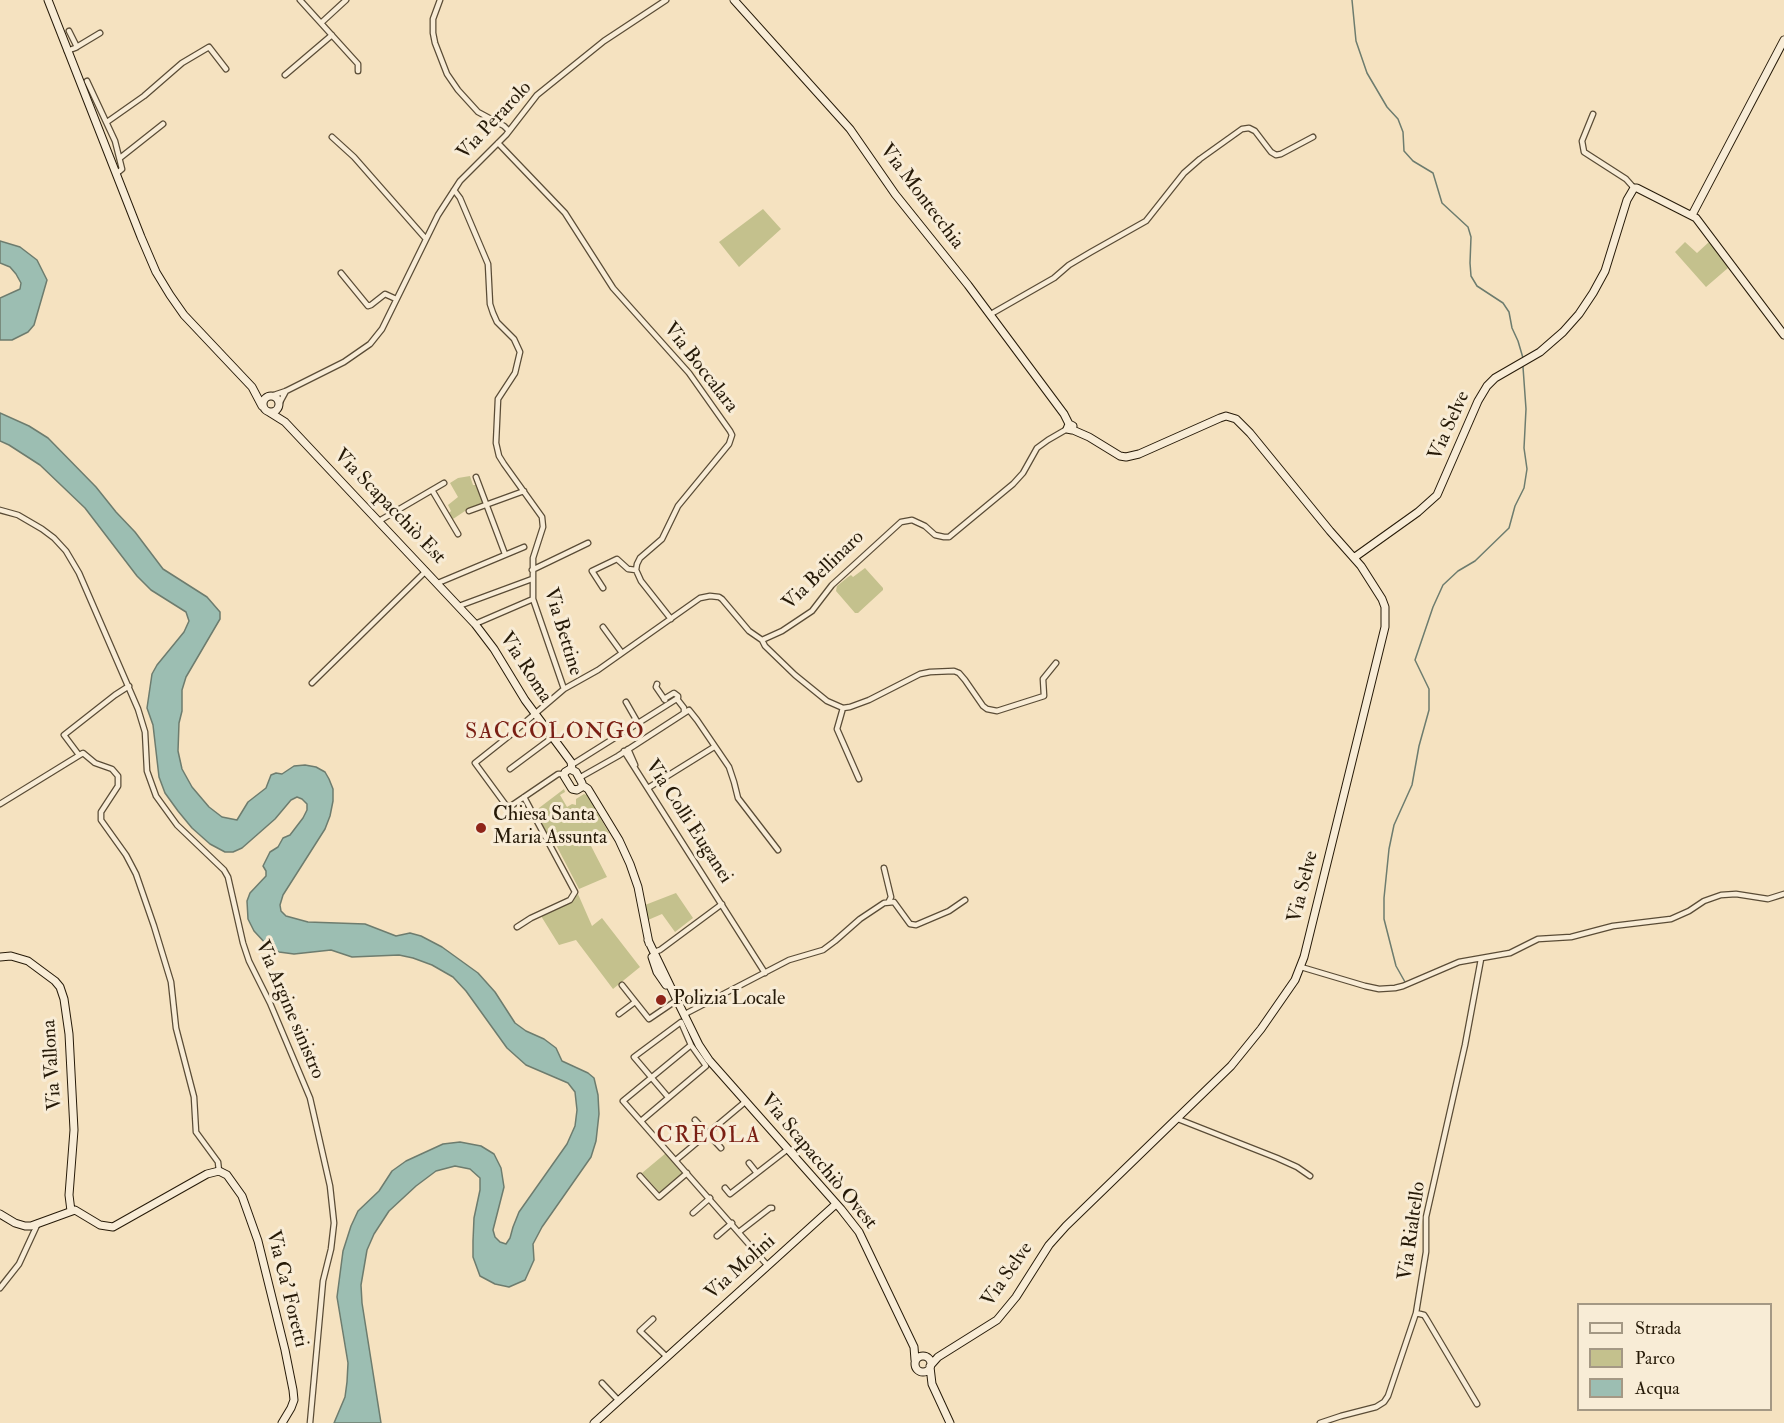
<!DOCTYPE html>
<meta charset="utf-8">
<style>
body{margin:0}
#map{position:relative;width:1784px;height:1423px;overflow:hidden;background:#f5e2c0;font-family:"IM FELL Double Pica",serif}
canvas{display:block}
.legend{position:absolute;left:1577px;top:1303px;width:195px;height:108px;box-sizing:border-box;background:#f8ecd6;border:2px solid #a49884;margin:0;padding:8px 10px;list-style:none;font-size:18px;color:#261a08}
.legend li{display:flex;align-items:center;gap:12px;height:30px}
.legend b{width:30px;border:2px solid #a49884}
</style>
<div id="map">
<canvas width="1784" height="1423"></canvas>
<ul class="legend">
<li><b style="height:8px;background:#f8ecd6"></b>Strada</li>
<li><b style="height:16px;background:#c4c18d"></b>Parco</li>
<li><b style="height:16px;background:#9cbeb2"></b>Acqua</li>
</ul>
</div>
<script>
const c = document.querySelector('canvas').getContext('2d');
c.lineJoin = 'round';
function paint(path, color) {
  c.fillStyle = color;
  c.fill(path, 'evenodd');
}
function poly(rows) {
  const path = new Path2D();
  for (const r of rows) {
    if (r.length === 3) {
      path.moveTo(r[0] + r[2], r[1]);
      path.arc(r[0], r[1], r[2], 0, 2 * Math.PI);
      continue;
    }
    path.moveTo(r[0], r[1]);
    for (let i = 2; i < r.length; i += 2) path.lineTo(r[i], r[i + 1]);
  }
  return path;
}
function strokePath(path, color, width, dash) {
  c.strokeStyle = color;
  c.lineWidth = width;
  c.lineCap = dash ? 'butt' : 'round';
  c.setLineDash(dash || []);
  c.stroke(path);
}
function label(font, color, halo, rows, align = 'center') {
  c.font = font + ' "IM FELL Double Pica",serif';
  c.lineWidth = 6;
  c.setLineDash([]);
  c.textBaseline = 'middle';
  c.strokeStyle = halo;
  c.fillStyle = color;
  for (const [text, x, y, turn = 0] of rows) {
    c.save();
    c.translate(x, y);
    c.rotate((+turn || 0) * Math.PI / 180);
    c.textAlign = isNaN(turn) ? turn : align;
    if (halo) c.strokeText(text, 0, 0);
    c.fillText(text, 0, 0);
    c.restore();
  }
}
paint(poly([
 [763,209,781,229,739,267,719,242],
 [1685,242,1697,253,1709,242,1728,268,1706,287,1675,252],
 [470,476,473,485,476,485,483,503,468,509,453,519,449,513,451,511,448,505,458,497,450,483,458,478],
 [865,568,883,588,883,590,858,613,855,613,836,591,837,586,848,577,851,575,853,577],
 [564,789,565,792,560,795,567,807,572,804,576,805,576,799,584,794,587,795,609,833,590,844,607,877,579,889,553,839,549,838,535,811],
 [676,893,693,918,675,932,662,914,648,920,645,905],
 [578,894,592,926,602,918,640,967,613,989,576,940,559,945,541,916,570,903],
 [666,1153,683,1173,660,1193,642,1173]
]), '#c4c18d');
const water = poly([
 [0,241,20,247,37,260,47,280,34,325,28,332,12,340,0,340,0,298,20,289,21,283,16,274,10,267,0,263,0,241],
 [0,413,29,426,48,438,96,487,116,512,135,532,163,569,207,597,220,612,220,619,186,677,182,690,182,711,179,723,178,751,182,769,192,787,209,807,222,817,237,820,248,802,266,788,271,775,276,773,282,774,294,766,305,765,316,767,325,772,329,779,333,789,333,801,330,816,325,829,283,895,280,905,281,911,286,916,308,922,365,924,396,936,410,933,421,936,442,947,478,973,495,992,515,1023,526,1031,544,1039,556,1048,562,1061,588,1073,594,1078,598,1095,599,1114,596,1141,591,1157,542,1227,533,1244,534,1260,525,1280,509,1287,495,1284,480,1276,473,1257,473,1241,474,1218,480,1190,480,1178,470,1169,455,1166,436,1171,416,1186,389,1211,374,1234,367,1250,361,1285,362,1303,381,1423,334,1423,345,1397,347,1382,348,1363,337,1297,343,1251,351,1226,358,1211,379,1191,392,1171,406,1161,443,1144,460,1142,481,1146,494,1154,501,1168,504,1187,493,1230,495,1237,500,1242,506,1244,510,1238,513,1227,519,1212,567,1144,575,1126,577,1110,575,1092,568,1083,526,1065,507,1048,466,991,453,977,432,965,413,958,399,955,352,957,331,950,294,954,279,952,267,945,254,931,248,919,247,901,250,893,266,876,266,871,263,866,270,852,278,847,283,838,290,835,303,818,307,810,307,804,302,799,297,797,291,800,275,819,242,848,233,852,225,852,210,844,192,828,178,811,165,793,159,777,153,725,147,708,152,674,157,665,184,632,189,621,186,612,151,590,137,576,85,508,40,465,9,445,0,441,0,413]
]);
paint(water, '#9cbeb2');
strokePath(water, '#6d7c6e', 1.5);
strokePath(poly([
 [1352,0,1356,41,1367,73,1387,107,1398,119,1403,132,1404,151,1413,161,1433,173,1442,203,1468,227,1471,237,1470,263,1471,276,1477,286,1503,303,1509,312,1512,328,1518,341,1523,358],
 [1405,982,1396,966,1384,919,1384,898,1389,849,1394,825,1412,785,1419,746,1429,710,1429,689,1415,660,1433,607,1443,585,1458,571,1475,561,1509,528,1515,506,1524,488,1527,469,1524,448,1526,409,1523,367]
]), '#6d7c6e', 1.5);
const street = poly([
 [300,0,358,64,358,71],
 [440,0,433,19,433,33,435,43,447,74,458,90,478,112,504,126,509,131],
 [321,23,346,0],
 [69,31,77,47],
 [67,51,75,48,100,33],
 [285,75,332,35],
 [87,81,115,141,122,169,116,174],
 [1593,114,1582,141,1584,152,1626,179,1634,188],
 [107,122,144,96,182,63,209,47,226,69],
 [332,137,354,157,426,239],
 [498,143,565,213,613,288,689,373,730,431,732,435,729,444,678,506,662,539,640,558,637,564,636,570,641,581,671,619],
 [120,158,163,124],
 [454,190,460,198,488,264,490,304,493,313,497,322,514,339,520,352,515,373,498,399,496,443,499,456,504,464,542,517,543,527,533,558,533,599,564,689],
 [341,273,368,306,371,305,385,294,396,299],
 [991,314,1054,278,1069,265,1091,252,1146,221,1184,173,1200,159,1242,129,1249,128,1255,131,1271,152,1276,155,1281,154,1313,137],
 [271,396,286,391,344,362,370,344,382,329,438,215,460,181,506,135,537,95,604,41,666,0],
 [279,404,286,391],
 [476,477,505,554],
 [432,490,458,534],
 [0,510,18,515,42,529,54,538,66,551,79,573,138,709,145,732,147,771,156,796,177,825,224,870,228,877,243,943,249,961,270,1003,310,1098,330,1186,334,1223,331,1249,323,1281,310,1423],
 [469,511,524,491],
 [379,521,444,483],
 [532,570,588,543],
 [438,583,524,547],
 [603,588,592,571,617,559,628,569,636,570],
 [459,606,532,579],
 [475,624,533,599],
 [603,627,622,653],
 [762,640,765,646,795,675,827,701,843,708,850,707,869,700,920,674,930,672,954,671,959,673,965,680,983,706,987,709,997,711,1044,696,1043,679,1056,663],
 [312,683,426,571],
 [657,684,656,687,665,700],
 [677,699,684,708,684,712],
 [626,702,638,723],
 [843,708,837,729,859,779],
 [628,749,635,765],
 [624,751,765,973],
 [79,755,64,735,115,695,129,686],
 [573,764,678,698,678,696,674,693,664,699],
 [510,769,553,737],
 [564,774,558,774,508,808,475,763,509,736,564,689,598,670,700,598,710,596,719,597,722,599,749,631,762,640,782,631,812,611,832,585,901,522,912,520,925,526,935,535,944,537,949,537,1013,484,1023,473,1037,448,1048,440,1067,429],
 [579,778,618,756,689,710,697,720,729,767,734,782,738,798,778,850],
 [648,788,714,747],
 [0,804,83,753,95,763,112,769,118,776,118,786,101,812,101,820,126,855,136,874,154,926,171,982,176,1028,194,1097,196,1132,218,1162,219,1171],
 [884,868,891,897,889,901],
 [517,927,531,918,570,900,575,892,524,797],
 [654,952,660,950,722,904],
 [1301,967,1365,986,1379,989,1395,988,1403,986,1459,962,1510,953,1538,939,1571,937,1613,926,1671,919,1689,911,1704,901,1721,895,1736,894,1768,899,1784,894],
 [622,985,649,1019,677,1000],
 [619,1014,635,1002],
 [685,1014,789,960,823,950,835,941,860,919,884,903,894,902,910,924,916,925,949,911,965,900],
 [691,1045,623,1101,768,1266],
 [1178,1119,1277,1158,1297,1167,1310,1176],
 [695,1120,721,1148],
 [641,1121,706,1066,691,1045,681,1022,634,1057,668,1097],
 [676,1160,745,1102],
 [749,1163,757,1173],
 [640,1176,659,1197,687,1173],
 [725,1188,730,1194,788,1149],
 [693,1213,710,1198],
 [739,1232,770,1208,772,1208],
 [717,1236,732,1223],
 [0,1288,19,1264,38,1223],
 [1416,1313,1424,1315,1426,1318,1477,1404],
 [653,1319,640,1331,667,1357],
 [602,1383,619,1401],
 [1320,1423,1341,1416,1376,1407,1384,1402,1388,1396,1416,1313,1426,1252,1426,1217,1465,1045,1481,959]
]);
const secondary = poly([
 [48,0,141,237,156,272,170,295,184,315,252,387,262,406],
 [734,0,850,129,895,194,968,285,1064,414,1069,424,1073,426,1072,430,1067,429,1069,424],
 [1692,215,1784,40],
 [271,404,8],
 [269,412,285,422,475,624,494,649,525,700,571,762,572,769],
 [1355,557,1418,512,1437,495,1478,401,1487,386,1495,378,1540,352,1563,332,1579,314,1593,293,1605,271,1627,200,1634,188,1637,188,1696,218,1784,335],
 [570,769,576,772,582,783,582,787,577,790,572,789,564,776,565,772,570,769],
 [582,785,588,789,619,840,630,864,638,887,649,943],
 [648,940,675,996,699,1045,709,1060,841,1209,859,1232,914,1347,915,1360],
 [0,957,11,956,28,961,55,981,60,987,64,999,69,1034,74,1130,69,1195,71,1211],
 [652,957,657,972,666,985],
 [0,1214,15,1223,25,1226,31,1226,75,1210,100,1225,113,1227,207,1174,219,1171,227,1175,242,1196,258,1241,285,1350,293,1390,294,1400,291,1408,282,1423],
 [923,1364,8],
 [930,1366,938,1357,997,1320,1016,1297,1049,1245,1066,1226,1231,1066,1261,1029,1295,980,1304,957,1385,627,1385,607,1382,599,1361,566,1330,531,1250,433,1236,419,1226,416,1220,418,1139,454,1126,457,1120,456,1089,437,1073,430],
 [930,1367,932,1384,950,1423],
 [594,1423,836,1204]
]);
strokePath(street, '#5a4c36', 7);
strokePath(secondary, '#261a08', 9);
strokePath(street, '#f8ecd6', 4.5);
strokePath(secondary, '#f8ecd6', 7);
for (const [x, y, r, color] of [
 [481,828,6,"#8f2418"],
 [661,1000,6,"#8f2418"]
]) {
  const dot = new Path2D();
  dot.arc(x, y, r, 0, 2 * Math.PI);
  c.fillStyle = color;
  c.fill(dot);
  strokePath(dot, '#f8ecd6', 2);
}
label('20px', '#261a08', '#f8ecd6', [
 ["Via Perarolo",495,121,-47],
 ["Via Montecchia",921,197,53],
 ["Via Boccalara",700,368,52],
 ["Via Selve",1450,426,-66],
 ["Via Scapacchiò Est",389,507,46],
 ["Via Bellinaro",824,571,-44],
 ["Via Bettine",562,632,73],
 ["Via Roma",525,668,57],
 ["Via Colli Euganei",688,822,57],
 ["Via Selve",1304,887,-76],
 ["Via Argine sinistro",289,1010,67],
 ["Via Vallona",53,1065,-94],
 ["Via Scapacchiò Ovest",818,1162,50],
 ["Via Rialtello",1413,1231,-82],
 ["Via Molini",741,1268,-42],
 ["Via Selve",1008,1275,-55],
 ["Via Ca' Foretti",286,1289,76]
]);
label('20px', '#261a08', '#f8ecd6', [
 ["Chiesa Santa",493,816],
 ["Maria Assunta",493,839],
 ["Polizia Locale",673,1000]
], 'left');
c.letterSpacing = '1.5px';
label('22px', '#7a1f14', '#f8ecd6', [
 ["SACCOLONGO",555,733],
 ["CREOLA",709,1137]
]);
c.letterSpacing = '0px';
</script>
